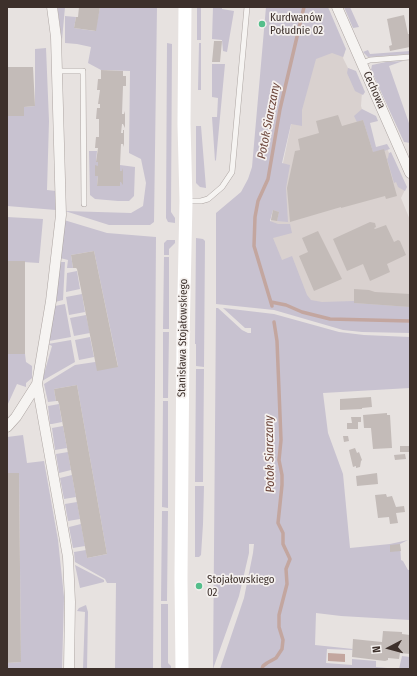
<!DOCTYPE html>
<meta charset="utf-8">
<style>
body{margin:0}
#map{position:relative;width:417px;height:676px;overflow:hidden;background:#e7e2e0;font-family:"Fira Sans Condensed",sans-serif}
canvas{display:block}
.frame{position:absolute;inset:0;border:8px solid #3d302b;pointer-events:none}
.north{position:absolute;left:369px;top:628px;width:40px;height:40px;-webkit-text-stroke:3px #f5f1ef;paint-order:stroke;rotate:264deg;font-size:11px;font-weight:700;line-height:16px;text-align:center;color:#3d302b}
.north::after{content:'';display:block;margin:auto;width:14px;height:18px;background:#3d302b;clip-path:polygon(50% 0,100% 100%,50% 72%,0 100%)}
</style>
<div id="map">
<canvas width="417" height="676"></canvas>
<div class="frame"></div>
<div class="north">N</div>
</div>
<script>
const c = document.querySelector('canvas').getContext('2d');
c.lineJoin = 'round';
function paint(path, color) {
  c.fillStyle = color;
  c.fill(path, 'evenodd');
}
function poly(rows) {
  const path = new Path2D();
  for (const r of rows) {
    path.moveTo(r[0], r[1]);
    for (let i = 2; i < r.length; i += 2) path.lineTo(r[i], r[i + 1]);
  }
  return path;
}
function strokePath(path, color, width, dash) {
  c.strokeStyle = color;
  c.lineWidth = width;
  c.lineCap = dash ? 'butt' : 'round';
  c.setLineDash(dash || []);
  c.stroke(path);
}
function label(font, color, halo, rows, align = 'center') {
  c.font = font + ' "Fira Sans Condensed",sans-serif';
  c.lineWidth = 3.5;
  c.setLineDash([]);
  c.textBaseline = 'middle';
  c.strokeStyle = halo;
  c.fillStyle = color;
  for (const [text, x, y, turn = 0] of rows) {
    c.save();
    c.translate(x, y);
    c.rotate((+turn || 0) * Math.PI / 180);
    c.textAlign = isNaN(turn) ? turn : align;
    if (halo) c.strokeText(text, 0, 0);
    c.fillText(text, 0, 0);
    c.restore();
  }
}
paint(poly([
 [313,21,345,52,343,58,348,68,353,70,362,92,361,106,374,148,386,146,405,190,401,198,410,220,410,310,295,302,268,234]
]), '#d9d1cf');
paint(poly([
 [57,7,65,7,62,40,58,12],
 [100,7,157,7,154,222,150,225,109,225,65,211,131,213,143,206,146,183,141,159,129,153,130,71,101,70,88,63,91,47,77,44,65,43,65,16,76,17,74,28,95,31],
 [197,7,201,7,201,40,197,40],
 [213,7,222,7,222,9,234,11,227,52,223,51,222,40,212,39],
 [266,7,328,7,346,49,343,57,332,53,316,59,302,110,302,126,291,124,282,163,290,165,286,188,288,222,277,221,279,212,273,210,270,221,278,224,290,224,292,233,273,238,282,260,292,256,307,295,311,300,322,302,354,301,354,303,410,307,410,333,362,332,343,330,274,310,216,304,216,213,241,192,248,179,252,167],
 [344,7,350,7,359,27,353,28],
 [167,43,172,44,171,212,175,218,175,223,168,222,166,218],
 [199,43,201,43,201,90,198,90],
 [46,48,49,121,47,190,56,191,56,210,7,206,7,116,24,107,35,106,35,49],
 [368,50,370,54,410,51,410,54,368,57,363,52],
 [403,61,389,66,410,126,410,143,404,142,371,70,372,65,386,62],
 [212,64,225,64,216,160,215,161,212,117,217,117,218,98,212,97],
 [348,68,356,71,365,92,363,95,355,91,347,73],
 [362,109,376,116,378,121,370,123,376,147,387,144,390,149,384,151,373,152,363,120,357,122,354,116],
 [196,126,201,126,206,188,200,187,196,183],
 [89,151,97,151,96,161,98,162,98,166,95,166,95,176,98,176,97,186,120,186,120,182,123,182,123,171,120,171,120,165,135,167,134,196,129,201,118,201,95,199,90,195],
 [391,152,407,187,405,191,398,187,396,182,394,183,387,159,388,158,389,153],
 [7,217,43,219,39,263,7,261],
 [64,220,107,233,156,237,153,669,115,669,116,583,107,583,105,579,75,562,74,552,86,550,87,558,107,554,77,385,54,389,56,401,48,402,44,384,75,365,95,362,118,366,94,251,71,255,73,268,67,268,68,260,60,258],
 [196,238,203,239,205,241,204,367,196,366,196,344,195,344],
 [167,240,175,240,175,243,169,249,169,255,164,255,164,243],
 [164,257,169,257,169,329,163,329],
 [59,262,65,262,63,300,55,302],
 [77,271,80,289,66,292,67,273],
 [82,294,85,312,69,315,66,297],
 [65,304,71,337,49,341,55,306],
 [216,308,218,308,242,330,248,333,251,333,251,328,245,328,223,308,274,314,339,332,364,335,410,337,410,388,323,393,328,433,343,474,350,548,390,544,408,540,400,544,401,560,403,561,408,570,410,570,410,620,341,616,316,613,315,645,353,649,352,650,327,649,326,663,352,665,352,659,376,661,376,667,399,669,402,656,410,657,410,669,220,669,244,598,253,553,254,544,249,544,249,553,239,596,213,669],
 [86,315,90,333,74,336,70,318],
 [163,332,169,332,168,398,163,398],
 [90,337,94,357,79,360,75,340],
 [71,340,75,362,42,381,52,346,48,344],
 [7,354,25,354,26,362,32,366,32,378,26,383,26,387,17,384,7,406],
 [196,369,204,369,203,482,195,482],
 [163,401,168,401,168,508,162,507],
 [59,404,62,422,52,424,50,424,48,406],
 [63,426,67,448,55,450,52,428],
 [23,435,27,463,44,461,58,540,64,597,62,669,7,669,7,663,21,662,19,473,7,473,7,437],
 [68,452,71,470,59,473,56,454],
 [72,475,76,497,64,499,60,478],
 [195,486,204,486,203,524,201,555,199,557,195,557],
 [77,502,80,519,68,521,65,504],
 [162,511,168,511,167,601,161,601],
 [81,524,85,546,73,548,69,527],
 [75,565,104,580,104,582,80,588],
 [161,604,168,604,168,663,171,666,171,669,162,669,161,667],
 [86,605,88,612,87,669,83,669,85,612,77,611,79,608]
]), '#c8c2d0');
paint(poly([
 [328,653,345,654,345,662,328,661]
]), '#c3a69f');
strokePath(poly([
 [271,302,286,305,302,312,330,319,410,321],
 [272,306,254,246,255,217,258,201,268,179,280,109,304,7],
 [262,669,263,666,267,663,276,658,282,649,283,640,279,627,279,615,287,584,286,569,290,559,283,544,283,533,278,523,282,485,282,475,279,460,281,440,277,341,274,322]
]), '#c3a69f', 3.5);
paint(poly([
 [79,7,100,7,96,31,74,28,76,17,78,17],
 [404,15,408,34,410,34,410,47,390,51,389,46,392,45,387,19],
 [214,41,222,41,220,62,212,62],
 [7,67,33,67,35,106,24,107,24,116,7,116],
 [101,70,123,71,123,76,126,76,126,86,123,86,122,114,124,114,125,111,125,128,123,124,122,124,121,133,123,133,123,130,124,130,124,147,123,144,121,144,120,165,120,171,122,171,123,168,123,185,121,182,120,182,120,186,97,186,98,176,95,176,95,165,98,166,98,162,96,162,98,148,95,148,96,137,99,137,99,119,96,119,97,108,100,108,100,104,98,104,100,90,97,90,98,79,101,79],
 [338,115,342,126,363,120,373,152,384,149,397,196,386,199,385,196,341,208,341,207,290,222,287,188,295,151,300,150,298,139,319,133,316,121],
 [273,210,279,212,277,221,271,220],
 [370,222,375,223,376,227,374,228,375,229,386,225,394,242,398,240,400,241,406,255,387,264,390,272,370,281,363,264,347,271,333,239],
 [318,231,342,279,314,291,299,256,308,252,302,238],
 [94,251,118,367,97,371,77,269,76,268,73,268,71,255],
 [7,261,25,261,25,354,7,354],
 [354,289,369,290,375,292,410,294,410,307,354,303],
 [77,385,107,554,87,558,59,404,58,401,56,401,54,389],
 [371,397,372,407,362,408,362,409,340,410,340,399],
 [387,413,387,415,390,415,392,448,373,449,371,428,364,428,363,415],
 [351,417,361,417,361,422,358,422,358,429,347,429,347,423,352,423],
 [343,436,348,436,349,441,344,442],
 [400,446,409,446,409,452,400,452],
 [355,448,357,453,359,452,362,460,361,461,360,467,356,468,356,466,353,467,349,450],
 [405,454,406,459,395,460,394,455],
 [7,473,19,473,21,662,7,663],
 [377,473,378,484,357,486,356,476],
 [386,494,387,497,392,496,396,507,404,506,405,512,396,513,398,523,390,524,389,517,378,518,375,495],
 [400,544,401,551,390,552,390,545],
 [383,631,402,632,402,634,410,635,410,654,400,653,399,659,388,658,388,660,385,661,352,657,353,639,382,642]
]), '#c3bbb8');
const lane = poly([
 [362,63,370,60,410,57],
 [57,71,83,71,84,204],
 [187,201,201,201,208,199,222,187,232,172,247,7]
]);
const street = poly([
 [337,7,410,173],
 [37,384,68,557,70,602,69,669],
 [7,427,16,417,37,384,51,301,61,215,56,37,52,7]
]);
strokePath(lane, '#ada5a2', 6);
strokePath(street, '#ada5a2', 11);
strokePath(lane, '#f6f4f2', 5);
strokePath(street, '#f6f4f2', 10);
strokePath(poly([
 [182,669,181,578,183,341,186,201,184,124,185,7]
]), '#fff', 13);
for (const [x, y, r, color] of [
 [262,24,4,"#54be8b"],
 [199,586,4,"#54be8b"]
]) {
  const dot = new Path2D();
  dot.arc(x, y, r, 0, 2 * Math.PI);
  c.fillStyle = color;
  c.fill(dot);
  strokePath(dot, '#f5f1ef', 1.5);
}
label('11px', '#3d302b', '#f5f1ef', [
 ["Kurdwanów",270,18],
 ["Południe 02",270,31],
 ["Stojałowskiego",207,580],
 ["02",207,593]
], 'left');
label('11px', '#3d302b', '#f5f1ef', [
 ["Cechowa",374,90,66],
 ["Stanisława Stojałowskiego",183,338,-89]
]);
label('italic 12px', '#6c453a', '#f5f1ef', [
 ["Potok Siarczany",269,121,-79],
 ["Potok Siarczany",270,454,-91]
]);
</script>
